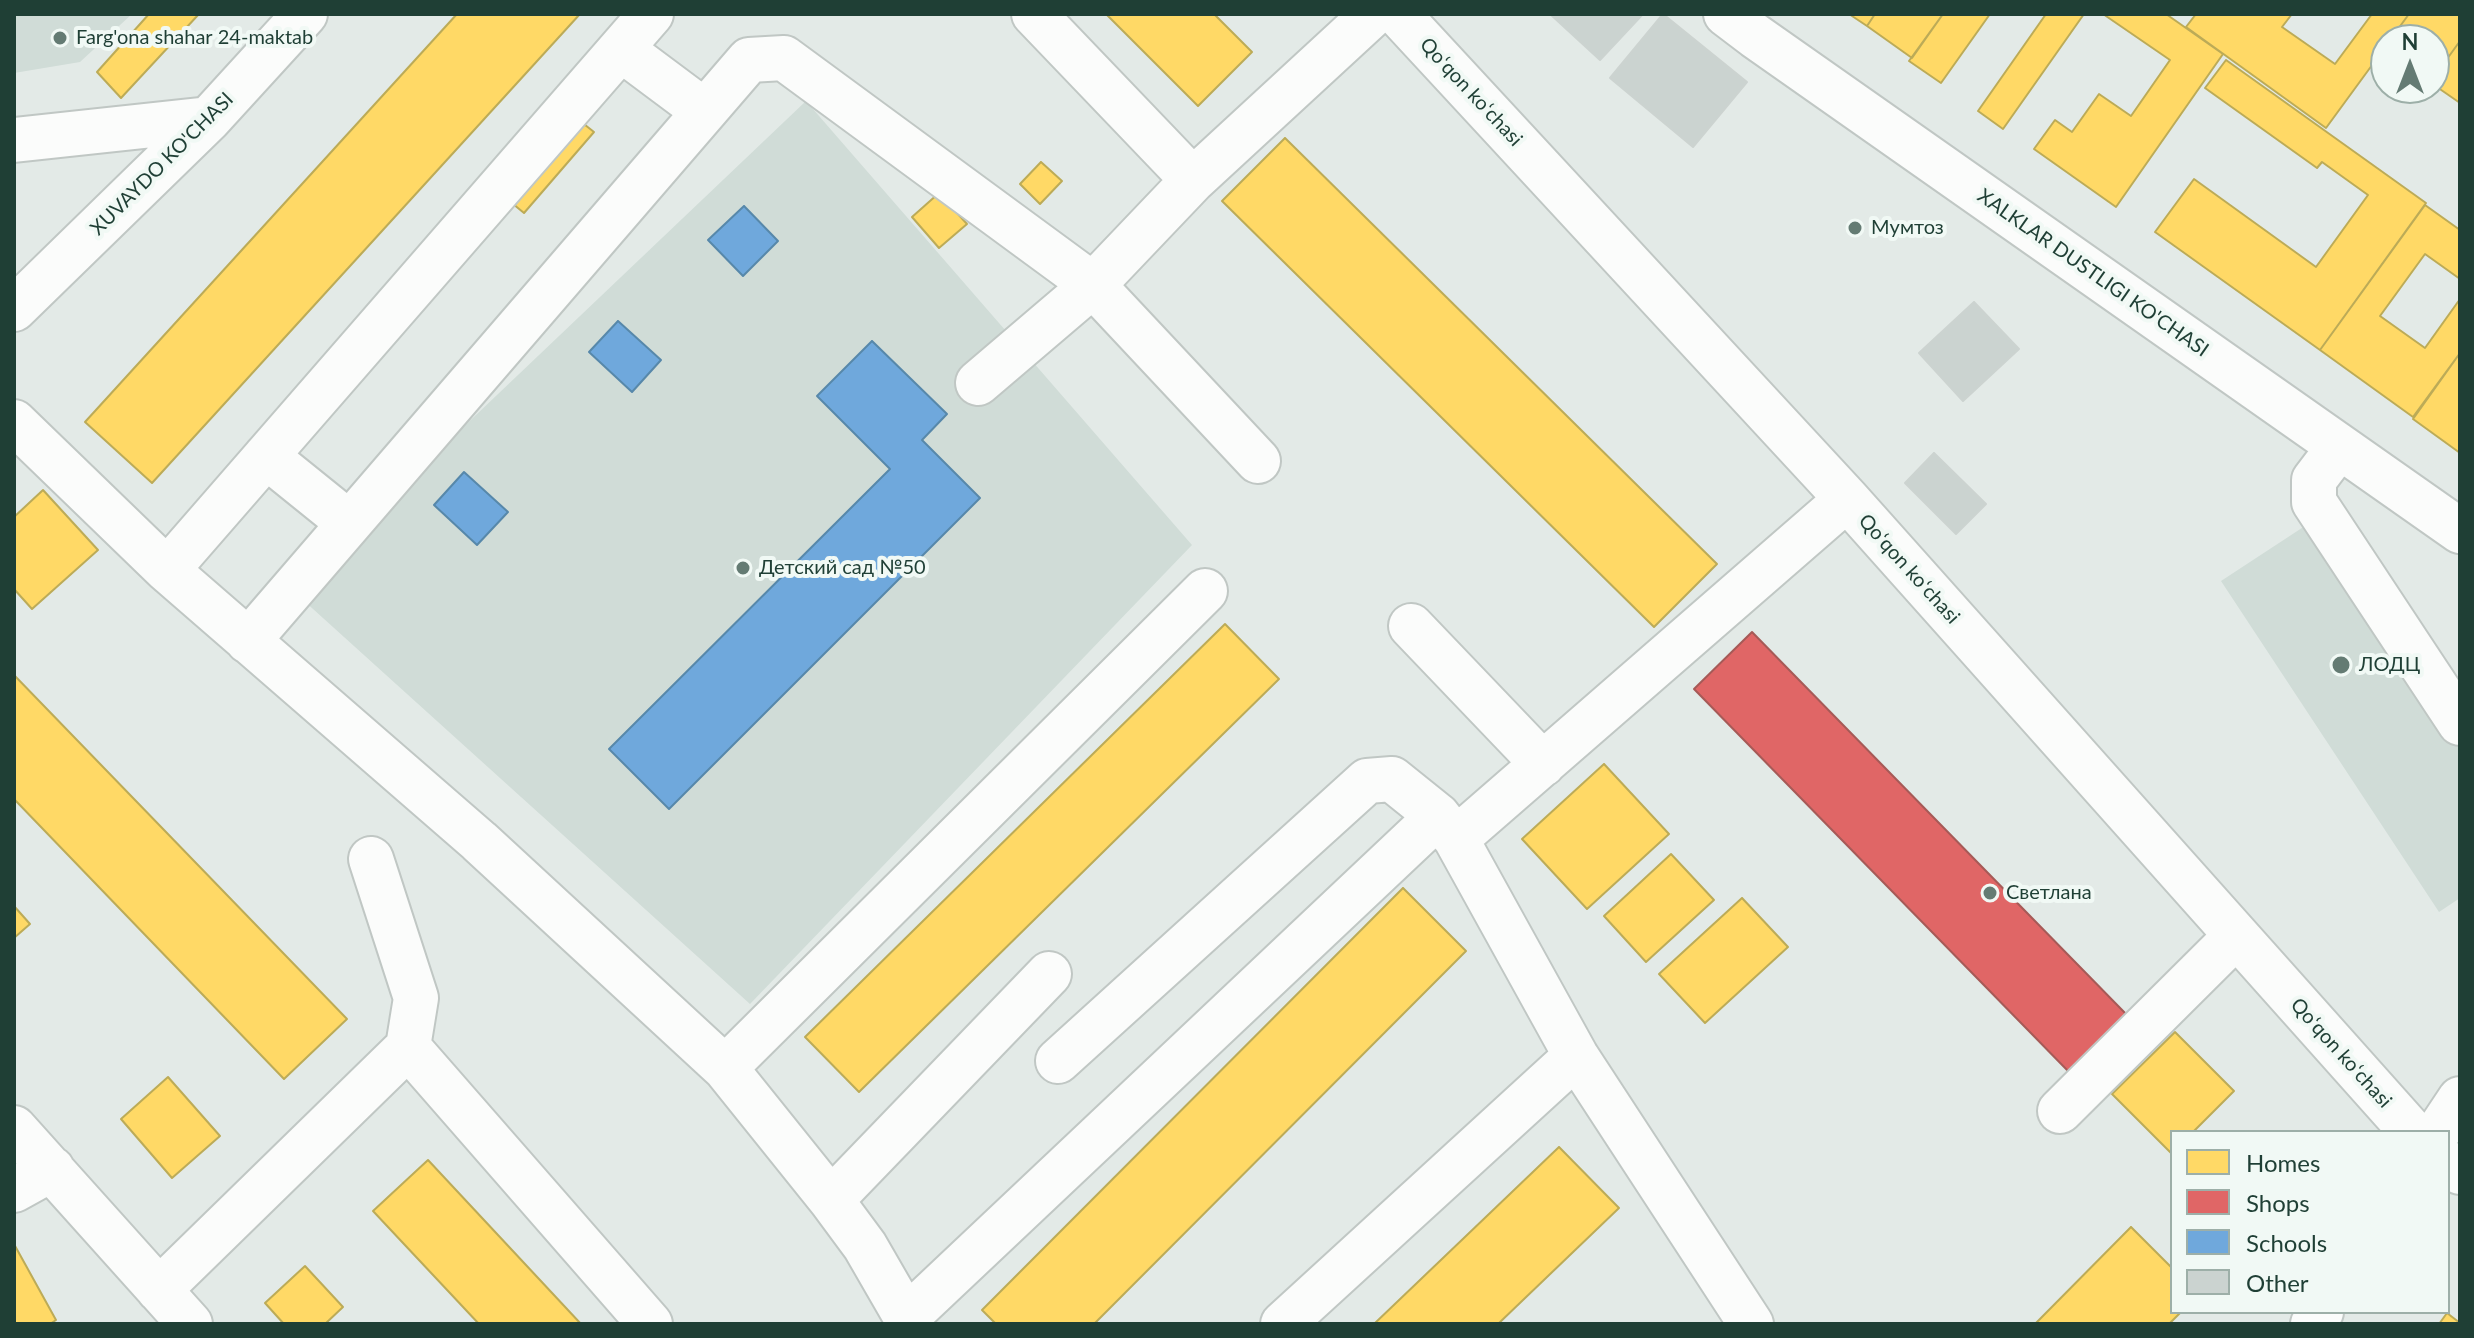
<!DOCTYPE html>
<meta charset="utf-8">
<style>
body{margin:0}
#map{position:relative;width:2474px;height:1338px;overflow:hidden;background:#e3eae7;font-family:Lato,sans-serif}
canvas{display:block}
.frame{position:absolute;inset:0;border:16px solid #1f3f35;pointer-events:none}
.legend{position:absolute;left:2170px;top:1130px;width:280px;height:184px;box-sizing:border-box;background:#f1f9f5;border:2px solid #9dafa8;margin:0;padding:10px 14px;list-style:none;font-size:24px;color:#1f3f35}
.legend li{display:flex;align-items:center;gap:16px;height:40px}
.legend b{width:40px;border:2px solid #9dafa8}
.north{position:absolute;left:2370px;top:24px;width:80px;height:80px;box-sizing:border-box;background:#f1f9f5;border:2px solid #9dafa8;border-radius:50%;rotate:0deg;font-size:22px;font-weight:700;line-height:32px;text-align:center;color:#1f3f35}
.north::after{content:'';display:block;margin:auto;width:28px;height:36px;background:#647b73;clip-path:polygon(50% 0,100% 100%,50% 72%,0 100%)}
</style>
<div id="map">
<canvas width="2474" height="1338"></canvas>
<div class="frame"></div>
<ul class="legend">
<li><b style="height:22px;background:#ffd966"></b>Homes</li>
<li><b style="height:22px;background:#e06666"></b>Shops</li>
<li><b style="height:22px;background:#6fa8dc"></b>Schools</li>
<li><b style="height:22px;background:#cbd3d0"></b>Other</li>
</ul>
<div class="north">N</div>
</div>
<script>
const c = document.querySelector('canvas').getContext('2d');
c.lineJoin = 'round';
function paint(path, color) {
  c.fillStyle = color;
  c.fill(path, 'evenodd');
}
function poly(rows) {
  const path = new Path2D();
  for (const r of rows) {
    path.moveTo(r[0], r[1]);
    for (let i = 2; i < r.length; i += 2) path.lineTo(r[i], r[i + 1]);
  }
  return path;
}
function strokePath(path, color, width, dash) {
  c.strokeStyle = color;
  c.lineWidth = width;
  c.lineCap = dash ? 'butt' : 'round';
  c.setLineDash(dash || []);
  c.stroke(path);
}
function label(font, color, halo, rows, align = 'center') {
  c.font = font + ' Lato,sans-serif';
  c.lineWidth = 8;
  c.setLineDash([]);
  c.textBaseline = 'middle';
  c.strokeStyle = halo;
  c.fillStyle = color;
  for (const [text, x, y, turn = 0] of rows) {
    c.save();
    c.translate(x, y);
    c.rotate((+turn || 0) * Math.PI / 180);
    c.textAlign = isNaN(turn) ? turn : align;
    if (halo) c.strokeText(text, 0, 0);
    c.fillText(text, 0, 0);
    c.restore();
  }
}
paint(poly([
 [14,14,132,14,80,62,14,73],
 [806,101,1192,545,750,1004,292,590],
 [2311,522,2460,750,2460,898,2439,912,2221,581]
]), '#d0dcd7');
const homes = poly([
 [149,14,199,14,121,98,97,72,149,14],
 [457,14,580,14,152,483,85,422,457,14],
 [1106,14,1214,14,1252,52,1198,106,1106,14],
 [1849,14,1875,14,1867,26,1849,14],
 [1875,14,1943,14,1912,58,1867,26,1875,14],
 [1943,14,1990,14,1941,83,1909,61,1943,14],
 [2046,14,2084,14,2003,129,1978,111,2046,14],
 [2103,14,2166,14,2223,54,2116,207,2034,149,2055,120,2072,132,2099,94,2131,116,2170,60,2103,14],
 [2196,14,2292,14,2282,27,2335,64,2372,14,2409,14,2390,40,2386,40,2386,46,2326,128,2186,27,2196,14],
 [2409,14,2460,14,2460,41,2434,77,2434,40,2390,40,2409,14],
 [2460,41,2460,103,2434,85,2434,77,2460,41],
 [2226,60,2426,203,2320,350,2155,232,2194,179,2316,267,2368,195,2322,162,2317,168,2205,88,2226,60],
 [570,113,594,132,524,213,501,194,570,113],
 [1285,138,1717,564,1654,627,1222,201,1285,138],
 [1041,162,1062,181,1040,204,1020,184,1041,162],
 [939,193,967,224,939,248,912,217,939,193],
 [2425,205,2460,230,2460,279,2425,254,2380,316,2425,348,2460,299,2460,353,2413,417,2320,350,2425,205],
 [2460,353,2460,453,2413,419,2460,353],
 [43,490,98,550,32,609,14,589,14,517,43,490],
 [1225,624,1279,679,859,1092,805,1037,1225,624],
 [14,675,347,1019,284,1079,14,799,14,675],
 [1604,764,1669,834,1587,909,1522,839,1604,764],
 [1671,854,1714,900,1646,962,1604,916,1671,854],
 [1403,888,1466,951,1094,1324,996,1324,982,1310,1403,888],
 [1742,898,1788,947,1705,1023,1659,974,1742,898],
 [14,906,30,924,14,938,14,906],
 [2175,1032,2234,1091,2193,1132,2172,1132,2171,1153,2112,1094,2175,1032],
 [168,1077,220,1136,172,1178,121,1119,168,1077],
 [1559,1147,1619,1208,1498,1324,1374,1324,1559,1147],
 [428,1160,581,1324,479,1324,373,1211,428,1160],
 [2131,1227,2172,1268,2172,1312,2181,1312,2169,1324,2035,1324,2131,1227],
 [14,1244,56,1320,50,1324,14,1324,14,1244],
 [305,1266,343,1307,325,1324,284,1324,265,1303,305,1266],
 [2447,1313,2460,1323,2460,1324,2439,1324,2447,1313]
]);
paint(homes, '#ffd966');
strokePath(homes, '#bcab57', 2);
const shops = poly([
 [1752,632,2127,1015,2069,1072,1694,689,1752,632]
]);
paint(shops, '#e06666');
strokePath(shops, '#a65a57', 2);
const schools = poly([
 [744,206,778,241,743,276,708,240,744,206],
 [618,321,661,360,632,392,589,352,618,321],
 [872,341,947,414,922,440,980,498,669,809,609,749,890,469,817,396,872,341],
 [464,472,508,512,477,545,434,505,464,472]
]);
paint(schools, '#6fa8dc');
strokePath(schools, '#5788aa', 2);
const building = poly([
 [1550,14,1643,14,1600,60,1550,14],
 [1663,14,1747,82,1693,147,1610,78,1663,14],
 [1974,302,2019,349,1963,401,1919,353,1974,302],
 [1934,453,1986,504,1956,534,1905,483,1934,453]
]);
paint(building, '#cbd3d0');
strokePath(building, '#ccd3d0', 2);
const minor = poly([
 [651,14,167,570,479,841,725,1068,831,1200,865,1246,910,1324],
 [1034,14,1193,180],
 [1398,14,1847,499,2412,1132],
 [1726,14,1755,36,2460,531],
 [621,49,704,111],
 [14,140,209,119],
 [14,309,209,119,305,14],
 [978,383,1093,285,1193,180,1373,14],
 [14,422,167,570],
 [2339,447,2314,480,2314,502,2460,723],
 [266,456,349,523],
 [1411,626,1543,764],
 [248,641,749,60,784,58,1093,285,1258,461],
 [1456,839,1847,499],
 [408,1047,650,1324],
 [1058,1061,1367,781,1392,779,1438,816,1456,839,1576,1056,1751,1324],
 [725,1068,1205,591],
 [2060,1111,2236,936],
 [14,1128,190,1324],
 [2438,1132,2460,1099],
 [2448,1163,2460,1172],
 [14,1190,52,1169],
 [831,1200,1049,974],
 [159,1290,408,1047,416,998,371,859],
 [906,1318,1438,816],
 [1283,1324,1576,1056],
 [2313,1324,2321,1312]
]);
strokePath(minor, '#c0c7c4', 48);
strokePath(minor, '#fbfcfb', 44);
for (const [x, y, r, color] of [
 [60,38,8,"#647b73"],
 [1855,228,8,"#647b73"],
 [743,568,8,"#647b73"],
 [2341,665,10,"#647b73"],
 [1990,893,8,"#647b73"]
]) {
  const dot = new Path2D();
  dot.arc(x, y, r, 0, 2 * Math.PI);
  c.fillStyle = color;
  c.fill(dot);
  strokePath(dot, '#f1f9f5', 3);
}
label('20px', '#1f3f35', '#f1f9f5', [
 ["Farg'ona shahar 24-maktab",76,38],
 ["Mумтоз",1871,228],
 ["Детский сад №50",759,568],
 ["ЛОДЦ",2359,665],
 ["Светлана",2006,893]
], 'left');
label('20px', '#1f3f35', '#f1f9f5', [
 ["Qoʻqon koʻchasi",1471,92,47],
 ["XUVAYDO KO'CHASI",162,164,-45],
 ["XALKLAR DUSTLIGI KO'CHASI",2093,273,35],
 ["Qoʻqon koʻchasi",1909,569,48],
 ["Qoʻqon koʻchasi",2341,1053,48]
]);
</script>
